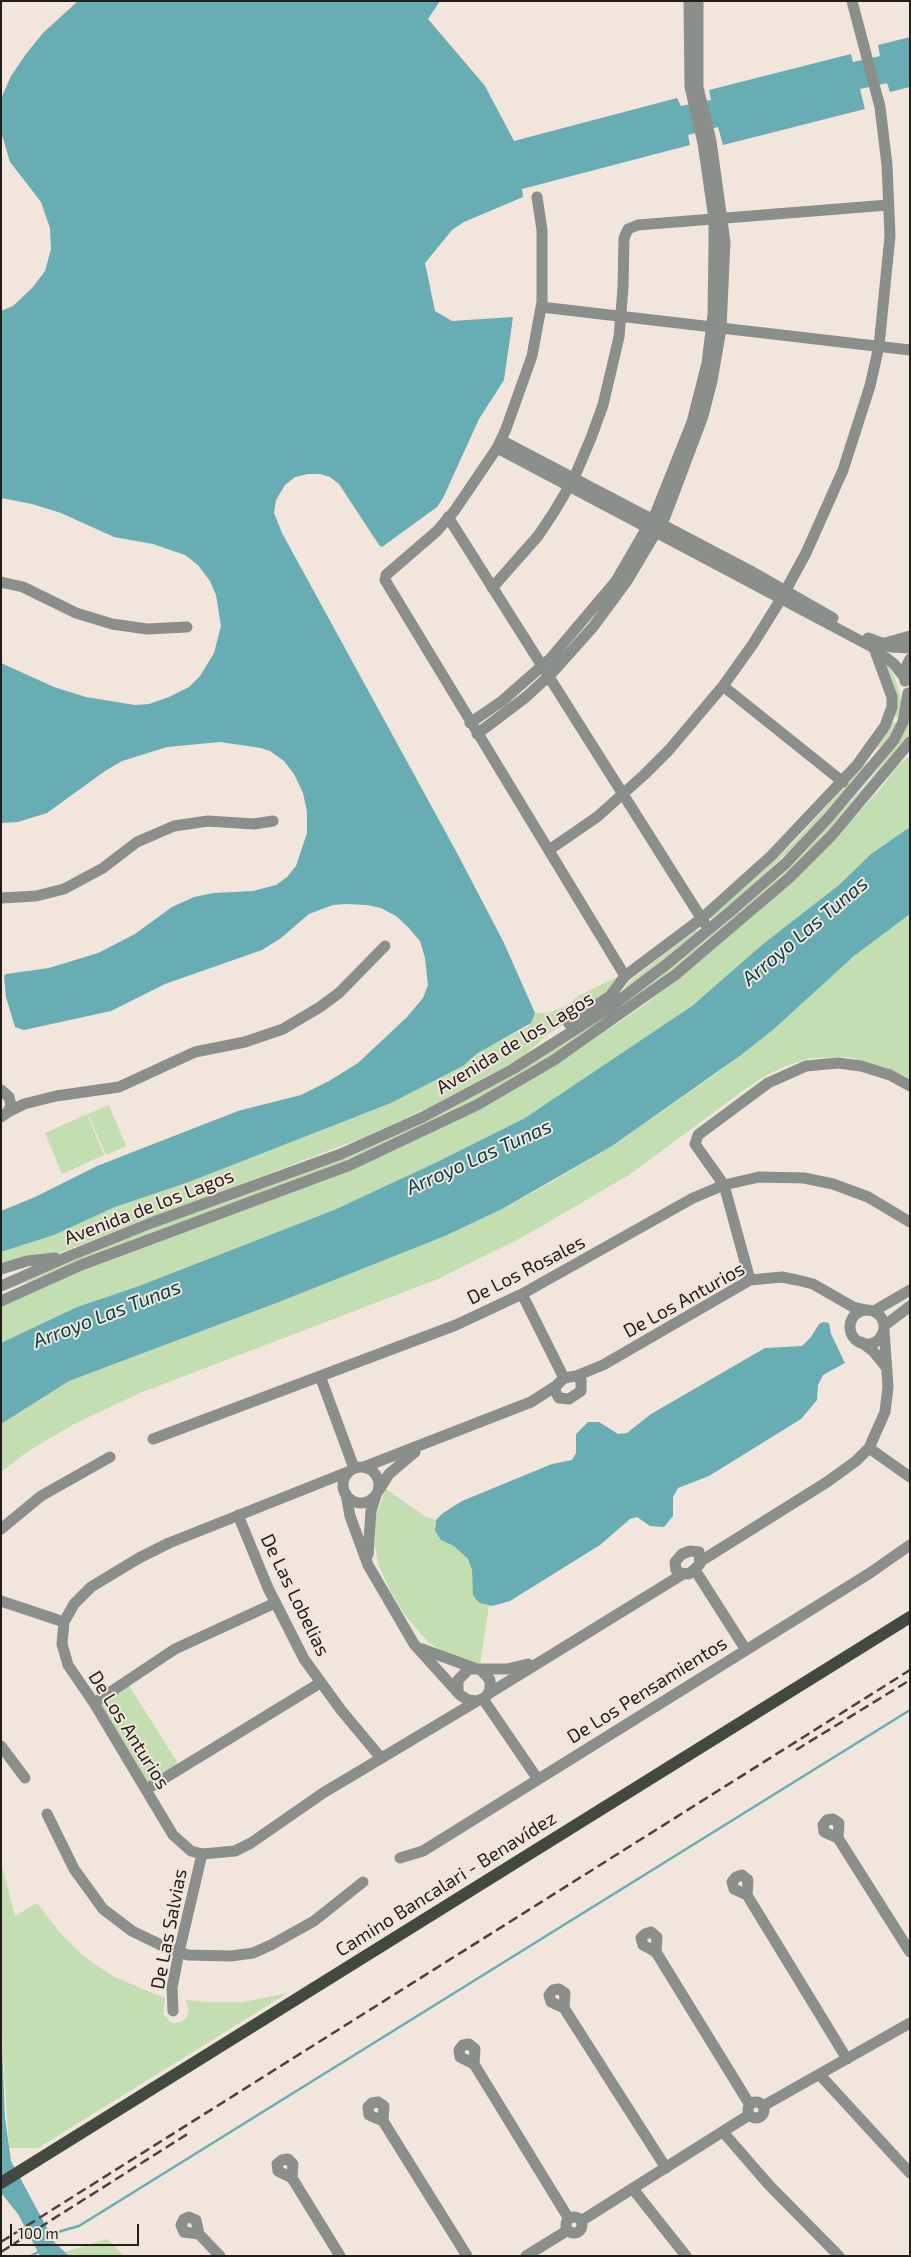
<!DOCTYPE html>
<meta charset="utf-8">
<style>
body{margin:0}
#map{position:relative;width:911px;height:2257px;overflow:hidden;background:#f2e5db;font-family:"Exo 2",sans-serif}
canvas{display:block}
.frame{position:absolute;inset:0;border:2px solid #221e1a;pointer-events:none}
.scale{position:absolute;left:10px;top:2224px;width:129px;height:22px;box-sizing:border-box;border:2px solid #221e1a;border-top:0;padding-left:6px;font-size:15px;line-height:18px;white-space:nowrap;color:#221e1a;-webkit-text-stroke:4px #f2e5db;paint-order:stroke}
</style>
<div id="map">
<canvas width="911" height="2257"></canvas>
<div class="frame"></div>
<div class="scale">100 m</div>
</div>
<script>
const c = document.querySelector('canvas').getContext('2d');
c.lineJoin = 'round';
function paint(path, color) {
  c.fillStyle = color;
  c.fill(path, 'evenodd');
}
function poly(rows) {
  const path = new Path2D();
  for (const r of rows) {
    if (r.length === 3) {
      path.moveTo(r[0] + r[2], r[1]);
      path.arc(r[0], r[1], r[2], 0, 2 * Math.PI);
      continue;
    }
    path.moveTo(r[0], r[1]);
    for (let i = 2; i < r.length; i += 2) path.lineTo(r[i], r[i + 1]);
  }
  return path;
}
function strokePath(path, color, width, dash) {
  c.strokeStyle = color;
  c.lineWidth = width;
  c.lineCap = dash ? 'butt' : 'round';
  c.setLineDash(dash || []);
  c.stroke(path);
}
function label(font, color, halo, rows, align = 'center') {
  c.font = font + ' "Exo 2",sans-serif';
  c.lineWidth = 4;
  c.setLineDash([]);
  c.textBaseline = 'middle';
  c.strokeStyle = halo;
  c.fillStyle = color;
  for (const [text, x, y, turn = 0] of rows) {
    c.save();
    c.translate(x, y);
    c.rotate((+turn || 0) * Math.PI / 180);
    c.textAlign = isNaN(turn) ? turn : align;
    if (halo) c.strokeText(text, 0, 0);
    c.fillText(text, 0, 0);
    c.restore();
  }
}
paint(poly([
 [883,656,895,678,902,703,900,718,894,716],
 [910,717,910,735,902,745,875,781,799,862,653,986,570,1045,472,1102,360,1155,1,1292,1,1290,129,1237,358,1151,521,1070,795,858,842,811,871,778,902,737],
 [891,722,899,724,885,743,868,754],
 [910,756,910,827,871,854,839,885,763,944,692,1006,558,1097,525,1118,435,1163,334,1210,139,1286,77,1307,1,1343,1,1305,57,1280,268,1200,569,1056,646,1004,715,948,840,833,882,787,897,766],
 [874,759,797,844,713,921,710,917,793,843,864,765],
 [910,914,910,1081,884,1067,849,1057,810,1058,786,1066,767,1075,744,1090,629,1175,521,1238,438,1279,140,1393,74,1424,27,1452,1,1472,1,1424,69,1381,279,1302,445,1236,502,1209,552,1182,612,1146,714,1075,774,1029,854,956],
 [695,930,698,932,687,942,622,992,629,982],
 [619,976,618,981,586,1010,547,1035,524,1056,430,1107,362,1138,56,1254,1,1266,2,1252,54,1235,115,1207,189,1182,391,1103,463,1066,486,1048,528,1027,535,1013,548,1013,568,1005,578,996],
 [109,1105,126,1146,106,1155,88,1114],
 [87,1114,104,1155,62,1174,45,1133],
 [386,1489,426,1517,436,1520,434,1525,468,1559,472,1570,473,1589,485,1605,489,1605,480,1665,442,1651,428,1642,405,1615,391,1592,378,1564,375,1546,376,1515],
 [128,1684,179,1765,148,1784,97,1704],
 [1,1863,15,1916,37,1903,60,1933,82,1955,114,1977,165,1998,163,2014,172,2023,181,2022,187,2017,189,2008,185,2000,207,2002,243,2002,288,1993,38,2148,9,2148,1,2020],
 [107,2239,124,2256,69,2256,65,2252]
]), '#c3deb0');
paint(poly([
 [78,1,440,1,428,19,485,86,514,141,677,98,681,106,711,100,709,90,851,54,853,62,880,56,878,45,910,37,910,87,890,92,887,83,860,89,865,109,723,145,718,127,688,135,690,145,522,189,523,197,464,222,452,230,425,263,435,311,452,321,513,317,504,380,479,419,443,498,437,507,382,547,379,545,339,484,330,477,320,474,308,474,295,477,285,485,276,500,274,513,282,533,457,853,503,941,535,1013,531,1023,478,1053,463,1066,391,1103,189,1182,115,1207,54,1235,1,1252,1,1211,35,1197,97,1166,238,1111,301,1095,329,1081,358,1063,407,1017,423,998,428,985,425,958,420,941,408,927,396,916,381,908,367,905,346,904,333,905,309,914,281,938,262,950,165,984,111,1011,24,1030,15,1027,6,997,4,976,6,974,49,968,98,953,135,934,172,907,194,897,214,893,253,891,276,885,287,877,296,866,307,833,307,812,303,793,294,774,284,761,270,751,261,748,220,742,167,747,122,761,105,771,47,813,18,822,1,823,1,663,54,687,86,697,135,705,149,704,169,697,189,687,200,676,214,653,221,626,216,595,210,581,198,565,185,555,153,544,114,537,61,513,32,504,1,498,1,311,13,306,33,287,45,271,51,249,50,228,41,202,10,162,2,135,1,99,11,76,26,54,43,33],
 [910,827,910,914,854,956,774,1029,741,1055,612,1146,502,1209,445,1236,279,1302,69,1381,1,1424,1,1343,77,1307,139,1286,334,1210,435,1163,525,1118,692,1006,763,944,839,885,871,854],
 [823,1322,829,1323,831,1334,845,1363,823,1375,818,1385,817,1400,801,1419,709,1476,678,1488,673,1497,673,1516,664,1527,650,1526,637,1517,630,1519,600,1545,510,1601,492,1606,480,1603,476,1599,473,1595,472,1570,468,1559,454,1546,441,1540,435,1531,436,1520,443,1513,462,1501,552,1464,572,1460,576,1453,576,1434,588,1422,599,1422,618,1434,627,1433,651,1414,765,1348,802,1346,811,1337,819,1324],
 [1,2020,5,2118,11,2161,55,2243,69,2256,40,2256,18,2214,1,2193]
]), '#68acb4');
strokePath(poly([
 [47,2235,79,2226,910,1710],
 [31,2256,38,2252]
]), '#68acb4', 2.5);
strokePath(poly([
 [537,197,542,230,542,302,532,356,506,429,497,448,455,510,437,531,386,575,385,580,625,976],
 [541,307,910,350],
 [501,440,749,570,833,618],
 [497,448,874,648,894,664,905,678],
 [448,517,705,924],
 [1,582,23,587,76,613,112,624,147,629,187,627],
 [492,588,538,536,554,512,574,478,591,438,603,405,619,337,623,288,624,238,628,229,638,225,888,205],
 [868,638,892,647,910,648],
 [885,643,910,636],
 [905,681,905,669,910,659],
 [723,686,843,782],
 [470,723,502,701,550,659,616,581,656,512,692,422,707,363,713,315,714,245,714,219,703,143,690,87,689,1],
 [477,734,526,697,551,674,593,627,627,581,665,517,703,416,712,381,721,329,725,242,711,141,698,87,698,1],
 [549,850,597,817,644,775,669,750,723,686,753,644,781,599,806,553,843,470,870,386,879,346,890,236,887,165,880,107,852,1],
 [1,898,36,896,64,889,103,868,137,842,174,826,208,821,254,824,273,821],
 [569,1024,610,996,625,976,701,919,772,855,857,765,885,726,892,707,892,697,874,648],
 [1,1090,9,1097,11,1105,8,1112,1,1117],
 [8,1112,24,1104,56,1096,119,1087,195,1052,245,1042,283,1029,320,1007,339,993,385,946],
 [1,1269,27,1261,55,1258],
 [750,1280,724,1185,695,1144,698,1135,768,1083,806,1066,838,1063,861,1066,890,1075,910,1086],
 [1,1286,67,1257,151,1223,341,1154,423,1117,513,1069,609,1008,667,964,731,911,786,863,829,817,894,740,903,722,908,693],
 [522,1294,564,1378],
 [1,1301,81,1265,350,1165,477,1105,554,1060,675,975,789,878,832,835,910,742],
 [867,1327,17],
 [874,1311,910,1290],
 [884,1326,910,1306],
 [861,1342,873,1351,886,1367],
 [320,1376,354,1468],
 [576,1376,603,1365,750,1280,782,1277,797,1280,813,1284,853,1307,866,1310],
 [576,1376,581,1380,581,1391,569,1399,559,1398,555,1391,556,1386,564,1378,576,1376],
 [153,1439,456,1325,522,1294,693,1198,724,1185,759,1177,804,1178,833,1184,868,1197,910,1222],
 [869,1448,910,1477],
 [364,1467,531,1402,556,1386],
 [361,1485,18],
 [350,1471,169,1543,139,1558,91,1587,74,1604,64,1622,62,1644,68,1665,94,1703,173,1835,191,1851,202,1854,235,1851,251,1843,323,1793,477,1701],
 [379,1490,389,1474,415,1452],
 [346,1494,350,1516,368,1565,414,1644,460,1695,468,1700,477,1701,486,1697,490,1690,490,1680,480,1669,469,1669,458,1680,458,1691],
 [238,1515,268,1588,304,1659,341,1710,381,1758],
 [1,1529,41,1496,110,1457],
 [690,1551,699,1552,700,1564,689,1574,680,1573,676,1570,675,1562,682,1554,690,1551],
 [368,1555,371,1511,376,1495],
 [701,1561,827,1482,856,1461,869,1448,885,1412,888,1387,884,1330],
 [695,1570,746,1650],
 [1,1601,64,1622],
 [422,1649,474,1668],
 [480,1669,507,1669,528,1664],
 [488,1694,683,1574],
 [483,1699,537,1778],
 [94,1703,175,1649,275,1603],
 [1,1746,25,1778],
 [147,1789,320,1683],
 [47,1814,74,1869,103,1909,132,1931,167,1948,188,1955,231,1956,253,1953,271,1945,314,1921,363,1882],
 [838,1838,839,1823,833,1819,827,1820,823,1825,824,1832,838,1838,910,1952],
 [400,1858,423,1851,870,1573,910,1545],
 [747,1895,734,1889,732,1882,736,1877,742,1875,748,1880,747,1895,847,2059],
 [656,1952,657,1937,651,1932,645,1934,641,1938,643,1945,656,1952,750,2105],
 [564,2008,551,2002,549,1995,553,1990,559,1989,565,1993,564,2008,666,2168],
 [173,2011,172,1988,179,1952,202,1854],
 [474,2064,475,2049,469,2044,463,2045,459,2050,460,2057,474,2064,569,2219],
 [820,2075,910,2173],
 [756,2110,8],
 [763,2106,910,2023],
 [383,2121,384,2106,378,2102,372,2103,368,2107,369,2115,383,2121,467,2256],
 [723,2132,769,2185,839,2256],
 [292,2178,293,2164,288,2159,282,2160,277,2164,278,2171,292,2178,340,2256],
 [633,2189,686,2256],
 [574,2225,8],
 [581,2221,749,2115],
 [199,2234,184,2232,181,2225,184,2219,189,2217,196,2220,199,2234,220,2256],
 [526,2256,568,2230]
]), '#8b8f8b', 11);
strokePath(poly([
 [1,2183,910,1617]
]), '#414941', 12);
strokePath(poly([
 [796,1750,910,1680],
 [1,2242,910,1670],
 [1,2252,189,2133]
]), '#48423d', 2.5, [10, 5]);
label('19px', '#221e1a', '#f2e5db', [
 ["Avenida de los Lagos",515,1043,-31],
 ["Avenida de los Lagos",149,1207,-21],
 ["De Los Rosales",526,1270,-27],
 ["De Los Anturios",684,1300,-29],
 ["De Las Lobelias",295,1595,64],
 ["De Los Pensamientos",647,1690,-32],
 ["De Los Anturios",129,1730,58],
 ["Camino Bancalari - Benavídez",446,1884,-32],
 ["De Las Salvias",169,1929,-79]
]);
label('italic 20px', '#00434a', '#f2e5db', [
 ["Arroyo Las Tunas",805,931,-40],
 ["Arroyo Las Tunas",479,1157,-24],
 ["Arroyo Las Tunas",107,1314,-21]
]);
</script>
